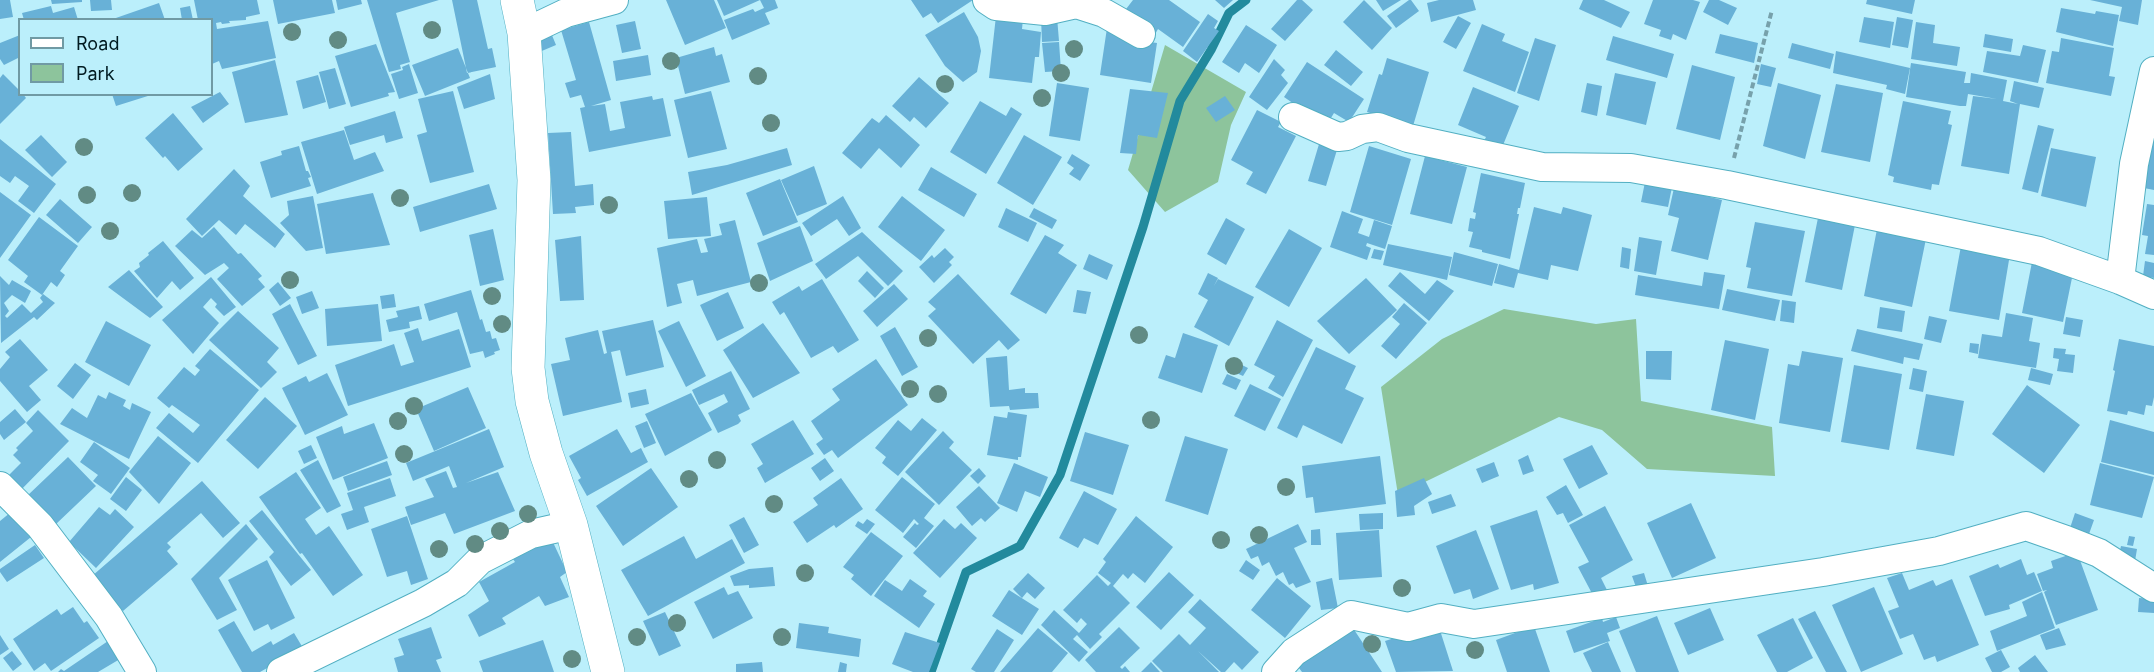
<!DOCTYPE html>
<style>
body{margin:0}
#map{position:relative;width:2154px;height:672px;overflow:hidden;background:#bbeffb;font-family:Inter,sans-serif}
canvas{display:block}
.legend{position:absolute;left:18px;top:18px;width:195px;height:78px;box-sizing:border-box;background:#bbeffb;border:2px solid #709aa4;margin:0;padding:8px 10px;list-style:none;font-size:18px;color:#001b21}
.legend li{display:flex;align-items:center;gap:12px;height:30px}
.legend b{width:30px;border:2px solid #709aa4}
</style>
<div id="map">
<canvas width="2154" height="672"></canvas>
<ul class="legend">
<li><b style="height:8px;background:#fff"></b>Road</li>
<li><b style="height:16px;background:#8dc49c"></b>Park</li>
</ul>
</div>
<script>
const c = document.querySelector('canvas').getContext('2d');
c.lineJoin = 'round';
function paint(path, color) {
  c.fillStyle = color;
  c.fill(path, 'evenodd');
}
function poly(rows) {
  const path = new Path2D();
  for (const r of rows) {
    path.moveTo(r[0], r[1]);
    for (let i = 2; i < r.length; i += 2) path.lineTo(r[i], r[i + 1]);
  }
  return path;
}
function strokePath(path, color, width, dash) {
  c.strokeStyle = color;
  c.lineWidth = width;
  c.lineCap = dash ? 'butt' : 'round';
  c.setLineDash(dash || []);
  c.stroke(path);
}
paint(poly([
 [1165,45,1246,92,1231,125,1218,182,1165,212,1128,170],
 [1504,309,1596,324,1636,319,1641,401,1772,427,1775,476,1647,469,1602,430,1559,417,1398,495,1381,387,1442,339]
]), '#8dc49c');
strokePath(poly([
 [931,672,966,572,1020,546,1060,475,1143,227,1180,101,1211,50,1229,13,1246,0]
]), '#228a9d', 9);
paint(poly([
 [0,0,10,0,13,17,0,19],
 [51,0,82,0,82,2,52,4],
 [90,0,111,0,112,10,91,11],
 [194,0,257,0,260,14,246,17,246,20,229,21,230,23,222,24,221,22,216,23,217,29,268,21,276,58,222,69,219,61,212,64,212,20,198,20],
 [273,0,332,0,335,13,278,24],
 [336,0,361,0,362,4,338,10],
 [367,0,439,0,396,13,410,62,400,65,401,69,389,72],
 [452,0,477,0,488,49,492,48,496,67,467,73],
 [666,0,714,0,726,28,685,45],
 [717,0,775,0,778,8,765,13,770,24,732,40,724,20,753,9,755,12,764,8,760,0,724,16],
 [911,0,973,0,938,23,931,13,923,18],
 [1133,0,1169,0,1200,22,1183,47,1158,29,1154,36,1123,13],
 [1215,0,1233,0,1224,8],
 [1297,0,1302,0,1313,10,1285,41,1271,29],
 [1364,0,1392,28,1372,50,1343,22],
 [1376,0,1401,0,1383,11],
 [1409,0,1411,0,1419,11,1396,28,1387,16],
 [1439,0,1473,0,1476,10,1431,22,1427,3],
 [1583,0,1604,0,1630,12,1621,28,1579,9],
 [1653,0,1693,0,1700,2,1686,40,1673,34,1671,40,1659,36,1661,30,1644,24],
 [1709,0,1719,0,1737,8,1728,25,1703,12],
 [1867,0,1915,0,1912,14,1866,4],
 [2090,0,2142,0,2138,25,2119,21,2122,7],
 [159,3,165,20,113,20,113,19],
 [51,6,53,13,74,7,78,20,24,20,22,13],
 [190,6,193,20,182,20,180,8],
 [2061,8,2095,14,2096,11,2119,15,2113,46,2056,32],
 [964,12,978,37,981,51,977,72,963,82,945,66,925,35],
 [1208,14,1218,21,1214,28,1219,31,1197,62,1183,51],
 [996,16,1023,19,1022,29,1041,32,1039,57,1035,57,1032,83,989,78],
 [1458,16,1471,23,1456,49,1443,42],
 [1057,17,1059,41,1042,42,1041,18],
 [1864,17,1894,22,1890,48,1859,42],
 [1897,17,1913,20,1908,48,1892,45],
 [635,21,641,49,622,53,616,25],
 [589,22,611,100,591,106,605,104,610,131,625,128,620,102,652,96,653,100,663,98,671,136,589,152,580,108,585,107,581,95,570,98,565,83,576,80,561,30],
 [1916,22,1935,25,1933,43,1960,47,1957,66,1911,59],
 [1482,24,1505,34,1502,41,1529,52,1515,92,1463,71],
 [1246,25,1277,45,1259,73,1245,63,1239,73,1222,62],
 [549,28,556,45,537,53,530,35],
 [1107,28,1143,41,1157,43,1151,83,1100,75],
 [1720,34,1758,43,1754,63,1715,53],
 [1985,34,2013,39,2011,52,1983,47],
 [20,35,20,57,4,65,0,59,0,43],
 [1613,36,1674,54,1667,78,1606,60],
 [1535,38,1556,45,1539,101,1517,93],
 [2061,38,2114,48,2109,76,2115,77,2111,96,2046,83,2052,51,2059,52],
 [1059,42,1061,71,1045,72,1042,43],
 [1792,43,1834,54,1830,69,1788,58],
 [376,44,395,92,388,93,389,96,351,107,335,56],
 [2023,45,2046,50,2038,83,1983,72,1987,51,2020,56],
 [714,47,716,56,722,54,730,82,685,94,676,58],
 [458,48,470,78,425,96,412,65],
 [1336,50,1363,72,1351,86,1324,65],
 [1836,51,1910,68,1905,94,1886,89,1887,85,1833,73],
 [648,55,651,75,616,81,613,61],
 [1387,58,1429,72,1413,126,1367,112,1379,74,1382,75],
 [1274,59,1285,70,1281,75,1288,83,1267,110,1249,97],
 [275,60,288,115,245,123,232,72],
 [1307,62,1364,99,1349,122,1334,113,1326,126,1284,97],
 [1911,63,1966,72,1964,83,1970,83,1971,73,2007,80,2003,101,2018,104,2010,101,2014,81,2044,88,2039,108,2020,104,2009,174,1961,166,1973,96,1997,99,1968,94,1966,106,1960,106,1906,97],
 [409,64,418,93,399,99,391,74,403,70,402,67],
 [1761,64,1776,68,1771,87,1757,84],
 [1692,65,1735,77,1720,140,1676,129],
 [335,68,346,104,329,109,319,72],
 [1615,73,1656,82,1646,125,1606,115],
 [3,74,20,91,20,94,23,94,26,98,0,124,0,78],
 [490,74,495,99,464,109,457,87],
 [318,75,326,102,303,109,296,81],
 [919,77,949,103,926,128,914,117,910,122,892,106],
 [1057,83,1089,88,1080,141,1049,136],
 [1587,83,1602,86,1597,116,1581,112],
 [1778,83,1821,95,1805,159,1763,146],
 [1836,84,1883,93,1870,162,1821,152],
 [1473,87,1519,106,1501,150,1483,143,1486,137,1458,125],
 [1130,89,1168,93,1157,138,1138,135,1136,154,1120,153],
 [453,91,474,172,430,183,417,135,427,132,418,99],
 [711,91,727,149,688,158,674,100],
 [220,92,229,104,203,123,191,107],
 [112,94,151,94,151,95,116,106],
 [1225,96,1235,110,1216,122,1206,108],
 [980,101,1006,116,1011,107,1022,114,986,174,950,152],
 [1903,101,1951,111,1948,124,1952,125,1939,185,1932,184,1931,190,1893,182,1894,177,1888,175],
 [1257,110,1281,122,1278,127,1296,136,1266,194,1246,184,1253,172,1231,160],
 [395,111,403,138,386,143,384,135,350,145,344,127],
 [173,113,203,149,178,171,165,156,163,158,145,138],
 [886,115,920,145,901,168,879,148,861,169,842,153,872,118,879,123],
 [2038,125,2054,129,2038,193,2022,189],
 [344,130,354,160,375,152,384,171,317,194,301,142],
 [571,132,575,186,593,184,594,205,575,207,576,213,553,214,548,133],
 [1322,134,1340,140,1326,186,1308,181],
 [41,135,67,162,52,177,25,150],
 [1024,135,1062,157,1033,205,997,183],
 [2154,135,2154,190,2144,188],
 [0,139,56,184,34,213,18,201,29,186,15,176,10,183,0,176],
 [299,146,306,171,308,171,311,177,308,178,311,186,271,198,260,162,282,155,281,151],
 [1369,146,1411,159,1392,225,1350,212],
 [787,148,792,165,692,195,688,172,727,165],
 [2051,148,2096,157,2086,207,2041,196],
 [1072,154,1090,165,1080,181,1069,174,1074,168,1067,163],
 [1425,156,1467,167,1452,224,1410,214],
 [814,166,827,204,797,216,781,180],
 [931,167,977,194,964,217,918,190],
 [234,169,250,186,243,196,285,234,275,248,245,224,236,235,219,220,202,236,186,219],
 [1481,173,1525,183,1520,208,1518,208,1517,214,1519,214,1510,259,1482,252,1482,250,1469,247,1473,232,1468,231,1470,218,1475,219,1476,213,1473,212],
 [1646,177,1673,182,1668,207,1641,202],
 [780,179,798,222,763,236,746,193],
 [489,184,497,209,420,232,413,207],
 [1674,188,1722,200,1708,260,1671,251,1679,218,1668,215],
 [0,192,31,215,0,258],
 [373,193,390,245,326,254,317,204],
 [313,196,323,248,306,251,280,223,289,215,287,201],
 [843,196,861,228,849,236,837,219,811,236,802,223],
 [902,196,945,230,921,261,878,227],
 [707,197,711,236,668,239,664,201],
 [60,199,92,227,78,243,46,215],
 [2147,204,2154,205,2154,255,2145,254,2148,236,2142,235],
 [1534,207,1561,214,1563,207,1592,215,1578,271,1551,265,1548,280,1518,273,1514,288,1494,283,1499,264,1519,270],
 [1006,208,1037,223,1028,242,998,227],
 [1034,208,1057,220,1052,229,1029,217],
 [1342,211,1363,219,1358,233,1369,237,1374,220,1392,226,1385,249,1367,243,1366,246,1371,248,1367,260,1330,247],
 [1819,213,1856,220,1842,290,1805,282],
 [39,217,78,246,60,271,65,275,57,287,51,282,42,295,24,282,28,276,8,260],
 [1226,218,1245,229,1226,265,1207,254],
 [735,220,751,282,697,296,693,280,677,284,682,303,667,307,657,248,697,239,701,253,708,252,704,239,722,235,719,224],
 [1755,222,1805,231,1792,296,1747,288,1751,268,1746,267],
 [1878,224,1927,234,1912,307,1864,296],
 [800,226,813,261,770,281,757,243],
 [214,227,238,254,241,253,262,276,258,279,265,287,242,306,217,279,229,268,224,263,205,275,175,246,192,230,202,238],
 [493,229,504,280,480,286,469,235],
 [1289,229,1322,248,1289,307,1255,287],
 [862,232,903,271,888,286,858,256,826,279,815,264],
 [1045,235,1064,245,1058,253,1077,265,1046,314,1010,294],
 [581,236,584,300,560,301,555,240],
 [1639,237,1662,241,1656,275,1634,271],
 [163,241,194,278,180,290,172,281,157,298,134,271,140,267,139,263,149,255,148,253],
 [1388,244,1452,257,1447,280,1383,265],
 [1961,246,2011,248,1999,320,1949,311],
 [1622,247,1631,249,1629,269,1620,267],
 [945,248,954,257,949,262,952,265,934,283,919,267,932,255,934,258],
 [1374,249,1384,251,1381,260,1371,258],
 [1454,252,1498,264,1492,286,1449,275],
 [1089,254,1113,265,1107,280,1083,269],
 [2145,261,2154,263,2154,278,2143,276],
 [2032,262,2073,273,2063,322,2022,313],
 [129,270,163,307,150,318,108,287],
 [867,271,884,288,875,298,858,281],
 [1400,272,1425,294,1437,280,1454,291,1429,321,1388,286],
 [1704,272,1725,275,1719,309,1635,295,1638,275,1702,286],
 [1208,273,1218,278,1214,286,1218,279,1254,297,1229,346,1194,327,1208,300,1198,294],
 [958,274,1020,340,1008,350,999,340,973,364,928,316,936,309,928,302],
 [0,276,9,285,12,280,31,291,25,303,12,295,4,303,9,311,5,316,7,318,22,304,31,313,43,302,40,298,43,294,55,303,37,320,34,317,1,343],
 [211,277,236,307,224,316,215,307,217,304,211,298,203,307,219,323,193,354,162,320],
 [1366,278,1397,310,1349,354,1317,321],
 [822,279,859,340,838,353,833,346,811,358,784,312,780,315,772,302,799,286,802,291],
 [278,282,291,298,280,306,269,290],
 [894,284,908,299,877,327,863,311],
 [1727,289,1780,300,1775,321,1722,310],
 [471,290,480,320,482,319,486,332,490,331,492,339,496,338,500,350,494,352,495,354,485,358,483,351,470,354,457,312,429,321,424,304],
 [1077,290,1091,292,1086,314,1073,312],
 [312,291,319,308,302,314,296,297],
 [728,292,744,328,717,341,700,305],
 [394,294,396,307,382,309,380,296],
 [1782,300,1796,302,1794,323,1780,321],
 [1404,303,1427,323,1396,359,1381,346,1400,324,1392,317],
 [290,304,317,356,298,365,272,314],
 [378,304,382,341,327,346,325,309],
 [419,306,422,319,409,322,410,328,389,332,386,320,398,317,396,311],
 [1880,307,1905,311,1902,332,1877,328],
 [238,311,279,348,267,362,277,372,261,388,209,340],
 [2006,313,2033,318,2029,341,2040,343,2036,368,1978,358,1982,334,2002,337],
 [1929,316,1947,320,1941,343,1924,339],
 [2066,317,2083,320,2080,337,2063,334],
 [653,320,664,367,626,376,620,350,611,352,622,402,563,416,551,364,570,360,565,338,598,330,604,354,607,353,602,331],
 [1277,320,1313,340,1283,397,1268,388,1275,376,1254,365],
 [106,321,151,345,129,386,85,362],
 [679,321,706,376,686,387,658,331],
 [763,323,800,373,753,398,723,350],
 [895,327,918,367,902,376,880,336],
 [418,328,422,341,459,329,471,367,348,406,335,365,394,344,401,366,414,362,404,333],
 [1857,329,1923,344,1919,360,1904,357,1903,364,1851,351],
 [1183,333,1218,345,1202,393,1158,378,1166,355,1175,358],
 [20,339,48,370,29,386,41,400,27,412,0,381,0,369,10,357,5,352],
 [2119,339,2154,346,2154,397,2152,406,2146,405,2144,415,2128,411,2127,415,2107,411,2115,371,2113,370],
 [1725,340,1769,349,1755,420,1711,410],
 [1970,343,1979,344,1978,354,1969,352],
 [1316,347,1356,366,1345,389,1364,398,1342,444,1303,425,1297,438,1277,428],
 [2054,348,2066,349,2065,354,2075,355,2073,373,2057,371,2059,359,2053,358],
 [210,349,259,390,198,463,156,428,169,413,193,433,200,425,172,405,169,408,157,398,184,367,195,376,200,370,195,366],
 [1646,351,1672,351,1671,380,1646,379],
 [1802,351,1843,358,1830,432,1779,423,1788,364,1799,366],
 [1007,356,1009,390,1025,388,1025,393,1038,393,1039,408,1010,410,1009,406,990,407,986,358],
 [876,359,908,405,838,458,832,450,824,455,816,444,823,439,811,421,840,400,832,389],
 [1236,362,1248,368,1243,376,1232,371],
 [75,363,91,375,73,399,57,386],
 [1854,365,1902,374,1889,450,1841,442],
 [1913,368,1927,371,1923,392,1909,389],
 [2031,368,2053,374,2050,385,2028,380],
 [731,371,750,409,738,415,741,421,738,424,718,433,708,413,728,402,724,394,699,405,692,390],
 [327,373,348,415,305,435,282,388,306,376,309,382],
 [1227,374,1241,380,1236,390,1222,384],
 [1250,384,1281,399,1265,431,1234,416],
 [2027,385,2080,425,2044,473,1992,434],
 [468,387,486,428,434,451,416,409],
 [646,389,649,404,631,408,628,393],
 [109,392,126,400,123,406,130,410,132,403,151,412,129,459,60,424,72,408,87,418,98,395,106,399],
 [691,393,712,430,665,456,645,414],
 [1926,394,1964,401,1954,456,1916,449],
 [265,397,297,426,258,469,226,440],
 [15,409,26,422,4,440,0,434,0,422],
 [38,410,69,441,16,495,3,481,21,463,13,455,18,450,16,448,33,431,26,423],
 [1008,412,1027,415,1021,457,1018,457,1018,460,987,455,994,416,1007,418],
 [922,418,937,430,898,476,882,463,886,457,875,448,898,420,911,431],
 [793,420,814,454,765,483,757,468,763,464,751,444],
 [2110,420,2154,432,2154,475,2101,462],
 [647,421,656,443,644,448,635,426],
 [374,423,388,458,333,480,316,437,342,426,344,434],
 [489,429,504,467,466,483,498,472,515,511,454,534,445,513,411,525,405,507,434,497,425,479,446,471,453,488,457,487,449,466,413,481,406,463],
 [617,429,631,453,641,448,648,462,587,496,578,480,581,478,569,456],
 [943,431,954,442,949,448,972,470,939,505,905,472],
 [1085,432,1129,445,1113,495,1070,481],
 [158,436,191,463,159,504,129,472],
 [1185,436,1228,449,1208,515,1165,501],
 [94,442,130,468,111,494,93,481,98,475,80,462],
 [311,445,317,458,304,464,298,451],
 [1592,445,1608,474,1579,489,1563,459],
 [1528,455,1534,471,1523,475,1518,460],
 [1380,456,1386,504,1315,513,1313,497,1306,498,1302,466],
 [68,457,96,486,55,525,27,496],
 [825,458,834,471,820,481,811,468],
 [318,460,341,506,327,513,300,470],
 [387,461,392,475,348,491,343,477],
 [1494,462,1499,476,1482,483,1476,469],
 [1014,463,1048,477,1040,497,1025,491,1017,512,997,503],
 [2100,463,2154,477,2142,518,2090,505],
 [651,468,678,507,623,546,596,506],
 [979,468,986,476,978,484,970,476],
 [296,472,321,508,305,519,316,535,329,526,363,575,333,596,302,553,300,554,259,497],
 [126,477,142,490,126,511,110,499],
 [902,477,935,504,924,518,934,526,916,548,903,537,915,523,917,525,919,524,914,519,903,533,875,510],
 [390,478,396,496,364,507,369,522,347,530,341,514,353,510,347,493],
 [841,478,863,509,836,528,834,525,807,543,793,522,818,505,813,498],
 [1424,478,1432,494,1414,506,1415,515,1397,517,1395,491],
 [202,481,240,523,223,538,201,513,167,543,171,547,167,551,178,564,123,611,92,576],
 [1566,485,1583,515,1568,523,1563,513,1557,515,1546,497],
 [979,486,1000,508,985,522,981,518,972,526,956,507],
 [1084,491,1117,509,1098,545,1084,538,1078,548,1059,538],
 [1451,494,1456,506,1432,514,1428,502],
 [1691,503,1716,558,1672,578,1647,523],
 [1605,506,1633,560,1601,578,1609,594,1596,601,1578,567,1589,562,1569,525],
 [99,507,110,515,115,509,134,527,96,568,69,542],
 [16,508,36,533,0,562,0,521],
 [262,510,311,570,291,586,269,557,274,552,249,521],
 [1537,510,1559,583,1534,590,1533,584,1511,590,1490,526],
 [1383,513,1383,529,1360,530,1359,514],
 [2075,513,2094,520,2089,534,2070,528],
 [407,516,428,579,411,585,407,571,387,577,371,529],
 [1136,516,1173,547,1145,583,1133,573,1128,579,1123,574,1113,586,1130,603,1099,634,1102,637,1090,649,1077,635,1073,639,1088,652,1079,662,1041,625,1054,610,1079,633,1087,624,1081,618,1077,623,1063,610,1097,575,1108,586,1111,583,1098,573,1106,562,1103,559],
 [744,517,759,545,744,553,729,525],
 [867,519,875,524,867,534,855,526,858,521,863,524],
 [944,519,955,529,961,523,977,538,940,578,913,553],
 [246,524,258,539,219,578,237,610,217,620,191,579],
 [1298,524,1307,542,1294,548,1311,582,1296,588,1293,583,1289,585,1283,572,1276,576,1269,562,1262,566,1258,556,1251,559,1246,549],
 [1320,529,1321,545,1311,545,1311,530],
 [1379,530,1382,577,1339,580,1336,533],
 [1476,530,1499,589,1473,599,1470,589,1454,594,1436,546],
 [871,532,903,556,871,596,851,579,854,575,843,567],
 [550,536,567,572,560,577,569,597,545,606,539,596,502,618,506,624,479,637,468,615,489,601,479,582,515,562,509,553],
 [684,536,696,559,732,539,745,563,648,616,621,570],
 [2129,536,2135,537,2133,546,2127,545],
 [35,545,44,558,7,582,0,572,0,569],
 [2121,546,2137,549,2134,567,2117,564],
 [2077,552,2098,610,2056,625,2044,592,2047,590,2043,591,2037,574,2053,568,2051,561],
 [2021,559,2027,575,2034,572,2042,591,2009,605,2010,609,1985,616,1969,576,1998,564,2000,568],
 [267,560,295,618,271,630,268,624,254,631,228,580],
 [1246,560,1260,570,1253,580,1239,571],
 [773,567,775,586,749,588,749,585,734,586,730,576,749,569],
 [1169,572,1194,595,1161,630,1136,607],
 [1028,573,1045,588,1035,599,1027,592,1022,598,1013,589],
 [1644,573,1648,586,1637,590,1632,576],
 [1902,573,1909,590,1933,580,1936,586,1952,579,1979,645,1937,662,1935,656,1924,660,1913,634,1900,639,1888,611,1899,607,1887,578],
 [1277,578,1311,606,1285,638,1251,610],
 [1332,578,1338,608,1321,610,1316,582],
 [910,579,927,591,923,596,935,604,919,628,874,596,885,580,902,591],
 [724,587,728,595,738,591,753,618,713,639,694,602],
 [1874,587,1903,654,1861,672,1832,605],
 [1009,590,1039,609,1022,635,992,616],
 [2042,592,2055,628,1997,651,1990,631,2027,616,2022,602],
 [2139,598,2154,599,2154,613,2138,612],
 [1200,599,1259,652,1242,670,1234,662,1225,672,1221,672,1198,651,1219,672,1163,672,1152,661,1179,634,1190,645,1206,628,1188,612],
 [73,607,84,623,87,621,99,638,51,671,45,663,34,671,13,639,57,609,61,615],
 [1710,608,1724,640,1688,655,1674,623],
 [1815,611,1847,672,1826,672,1798,619],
 [665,612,681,646,659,656,643,621],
 [1657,616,1679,672,1636,672,1619,631],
 [1616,617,1620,628,1607,633,1610,641,1574,653,1566,631,1602,618,1603,622],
 [1793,618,1813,658,1787,672,1777,672,1757,635],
 [234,621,252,652,271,641,273,645,294,633,303,648,260,672,242,672,218,630],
 [1349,622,1382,672,1302,672,1293,660],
 [799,623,829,627,828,633,861,639,859,657,796,648],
 [1438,624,1453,671,1396,672,1385,641],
 [1534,626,1550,672,1507,672,1496,640],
 [431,627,442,658,436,660,441,672,398,672,394,658,404,655,398,639],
 [1119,627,1140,648,1120,667,1122,669,1125,666,1130,672,1096,672,1085,660],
 [1038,628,1068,653,1052,672,1000,672],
 [2059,628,2066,645,2046,650,2040,635],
 [997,629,1014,640,994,672,976,672,971,669],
 [905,632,940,643,929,672,913,672,892,664],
 [0,635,9,649,0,655],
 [111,639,125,656,98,672,58,672,61,669,64,671],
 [543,640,554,672,483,672,479,661],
 [1608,642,1621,672,1592,672,1583,653],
 [2001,650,2010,667,2001,672,1992,672,1985,658],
 [12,651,22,664,13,671,3,658],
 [2035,655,2048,672,2020,672,2018,668],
 [762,662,763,672,736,672,736,664],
 [840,662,847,664,846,672,838,672],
 [1151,662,1160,672,1141,672]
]), '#68b1d7');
const street = poly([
 [987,0,996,6,1045,11,1076,4,1104,13,1141,34],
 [524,33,566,13,614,0],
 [1293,117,1338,137,1347,136,1362,129,1378,127,1408,138,1542,167,1631,168,1727,185,2039,251,2120,280,2154,295],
 [2120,280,2134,164,2154,71],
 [0,486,40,526,109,617,142,672],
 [281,672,423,603,457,583,480,560,531,534,571,525],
 [1276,672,1294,652,1351,615,1408,627,1441,618,1474,624,1823,572,1939,551,2026,526,2066,540,2099,553,2154,588]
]);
const secondary = poly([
 [517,0,524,33,534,180,528,368,532,401,546,453,571,525,608,672]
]);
strokePath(street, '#52afc2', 30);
strokePath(secondary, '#52afc2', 34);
strokePath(poly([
 [1734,158,1772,10]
]), '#77a1ab', 4, [6, 3]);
strokePath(street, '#fff', 28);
strokePath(secondary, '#fff', 33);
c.fillStyle = '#618b84';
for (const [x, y] of [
 [432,30],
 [292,32],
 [338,40],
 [1074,49],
 [671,61],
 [1061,73],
 [758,76],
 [945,84],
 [1042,98],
 [771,123],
 [84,147],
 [132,193],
 [87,195],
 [400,198],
 [609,205],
 [110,231],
 [290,280],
 [759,283],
 [492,296],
 [502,324],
 [1139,335],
 [928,338],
 [1234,366],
 [910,389],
 [938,394],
 [414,406],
 [1151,420],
 [398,421],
 [404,454],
 [717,460],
 [689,479],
 [1286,487],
 [774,504],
 [528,514],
 [500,531],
 [1259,535],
 [1221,540],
 [475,544],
 [439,549],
 [805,573],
 [1402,588],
 [677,623],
 [637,637],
 [782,637],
 [1372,644],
 [1475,650],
 [572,659]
]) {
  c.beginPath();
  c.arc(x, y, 9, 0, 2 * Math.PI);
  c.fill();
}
</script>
